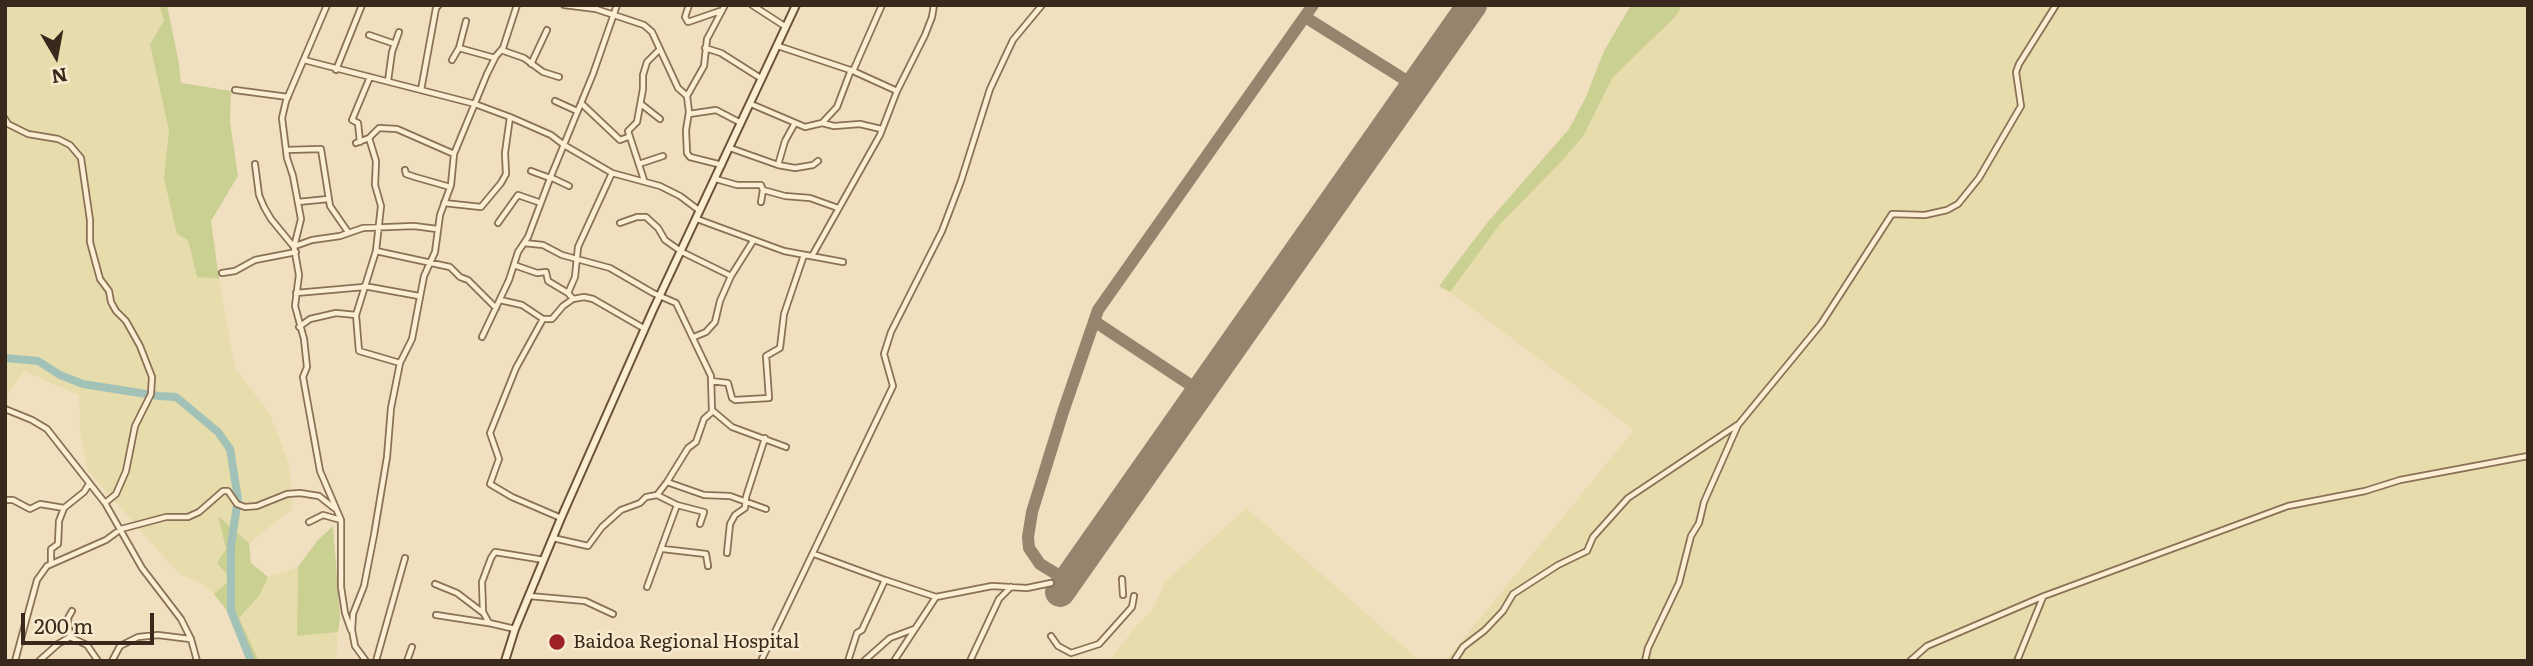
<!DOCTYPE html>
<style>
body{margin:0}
#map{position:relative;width:2533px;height:666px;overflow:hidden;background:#f1e0bf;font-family:Literata,serif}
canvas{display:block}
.frame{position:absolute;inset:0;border:7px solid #39291c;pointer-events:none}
.north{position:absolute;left:21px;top:21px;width:70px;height:70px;-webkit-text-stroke:5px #f7ebcf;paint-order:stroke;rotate:170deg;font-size:19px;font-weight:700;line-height:28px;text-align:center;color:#39291c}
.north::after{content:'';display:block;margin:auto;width:24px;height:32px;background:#39291c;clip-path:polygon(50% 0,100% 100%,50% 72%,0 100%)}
.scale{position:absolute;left:21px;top:613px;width:133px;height:32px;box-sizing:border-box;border:4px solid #39291c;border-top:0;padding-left:9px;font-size:21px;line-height:24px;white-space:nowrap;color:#39291c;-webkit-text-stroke:5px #f7ebcf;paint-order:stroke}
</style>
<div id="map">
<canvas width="2533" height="666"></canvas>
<div class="frame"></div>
<div class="north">N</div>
<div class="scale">200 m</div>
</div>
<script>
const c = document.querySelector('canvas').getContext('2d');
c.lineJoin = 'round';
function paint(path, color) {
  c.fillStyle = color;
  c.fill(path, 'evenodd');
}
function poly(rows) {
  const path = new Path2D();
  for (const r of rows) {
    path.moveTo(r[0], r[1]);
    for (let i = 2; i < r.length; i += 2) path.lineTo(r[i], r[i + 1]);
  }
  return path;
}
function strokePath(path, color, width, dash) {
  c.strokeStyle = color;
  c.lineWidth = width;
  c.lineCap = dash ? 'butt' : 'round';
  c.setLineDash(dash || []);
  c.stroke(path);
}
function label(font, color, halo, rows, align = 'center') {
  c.font = font + ' Literata,serif';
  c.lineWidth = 5;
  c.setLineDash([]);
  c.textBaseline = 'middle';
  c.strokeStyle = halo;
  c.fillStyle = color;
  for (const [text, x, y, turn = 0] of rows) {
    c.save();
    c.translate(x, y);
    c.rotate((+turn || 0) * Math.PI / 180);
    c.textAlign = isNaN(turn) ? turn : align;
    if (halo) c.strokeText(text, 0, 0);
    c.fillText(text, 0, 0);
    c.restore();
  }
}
paint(poly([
 [5,5,159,5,164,20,150,44,169,131,164,179,177,234,188,240,197,277,219,279,235,368,270,414,289,464,292,509,249,543,219,517,231,579,214,594,203,584,179,574,88,471,80,432,79,395,24,371,5,399],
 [1683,5,2528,5,2528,661,1445,661,1634,430,1450,292,1500,224,1562,161,1584,135,1613,77,1675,17],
 [1246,508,1251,512,1420,661,1109,661,1137,625,1153,609,1165,582],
 [298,567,297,636,338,632,336,661,259,661,239,618,259,596,268,577]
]), '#e7dcab');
paint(poly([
 [159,5,167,5,179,63,181,83,231,91,230,122,238,176,211,221,219,279,197,277,188,240,177,234,164,179,169,131,150,44,164,20],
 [1631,5,1683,5,1675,17,1613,77,1584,135,1562,161,1500,224,1450,292,1439,286,1487,223,1569,129,1586,97,1604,51],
 [218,516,249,543,251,563,268,577,259,596,239,618,259,661,249,661,232,617,214,594,231,579,217,563,226,549],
 [333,526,340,617,338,632,297,636,298,567,318,540]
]), '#cacf92');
strokePath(poly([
 [5,358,38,361,60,375,83,384,159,396,176,397,218,432,230,449,238,499,231,545,231,611,251,661]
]), '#a2c2b8', 8);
strokePath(poly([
 [1305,17,1415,86],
 [1094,321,1201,392],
 [1068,581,1040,564,1029,548,1028,537,1032,512,1063,412,1098,310,1313,5]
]), '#95846e', 12);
strokePath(poly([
 [1060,592,1472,5]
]), '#95846e', 30);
const minor = poly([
 [327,5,286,101,282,118,287,158,293,176,301,219,294,247,299,275,295,306,304,339,307,367,303,377,320,471,341,520],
 [564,5,596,9,644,25,652,32,678,88,687,96],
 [689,5,685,17,688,22,720,11],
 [752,5,786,27],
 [466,21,459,48,495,58],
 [369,35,395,44],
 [778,46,853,71,897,91],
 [705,48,721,53,762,79],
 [501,50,524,58,543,72,559,77],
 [304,60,475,104,510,117,551,135,564,145,612,173,660,186,680,196,700,211],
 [452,60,459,48],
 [531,64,547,30],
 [336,70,362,5],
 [853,71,882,5],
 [388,81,392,52,399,32],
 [235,90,288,97],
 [421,90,436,8,439,5],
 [555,101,577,111],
 [581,103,620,140,628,137],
 [641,104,660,119],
 [751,104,805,127,822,123,837,107,851,70],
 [689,114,716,110,741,123],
 [5,119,8,124,28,134,58,139,70,145,81,158,90,220,90,242,100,279,109,291,111,302,116,311,126,321,140,346,152,377,151,394,135,426,126,471,116,494,105,503],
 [822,123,834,126,860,124,881,129],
 [360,142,358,123,352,120,370,77],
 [356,143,369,138],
 [730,148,778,165,795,168,813,165,818,161],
 [286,150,321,149,330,206,348,232],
 [255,164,259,195,264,207,271,219,294,247],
 [639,164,663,156],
 [722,165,690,157,687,153,686,130,689,112,687,96,704,66,707,39,725,5],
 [778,165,785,141,795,123],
 [405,170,406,174,415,177,450,187],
 [531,171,550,178],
 [550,177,569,186],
 [716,179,737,185,761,185,763,190,785,196,810,198,838,208],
 [644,180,628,131,637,122,643,89,643,75,647,62,660,49],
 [298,202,328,199],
 [761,202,763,190],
 [444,203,481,207,501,183,506,174,505,153,510,117],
 [697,219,784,251,843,262],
 [498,223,518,195,541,203],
 [620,223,637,217,646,217,658,228,665,240,682,252,731,276],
 [524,243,543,245,562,255,610,268,653,293,676,303,711,376,712,412],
 [295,246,312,240,340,236,363,228,414,226,437,229],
 [376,251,450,267,460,277,468,280,496,308],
 [812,256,880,135,897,91,925,35,932,17,934,5],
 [514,265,537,273,546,272,548,281,568,293],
 [222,273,235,271,255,260,296,252],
 [364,286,419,296],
 [296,293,364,287],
 [573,299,568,293,575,277,578,247,612,173],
 [500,300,522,305,543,319],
 [299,327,310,319,336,313,356,315],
 [482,337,509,280,518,252,528,237,551,176,593,74,617,5],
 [694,337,706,332,715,322,720,301,731,276,753,241],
 [400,363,359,351,356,315,376,251,381,206,375,185,376,161,369,138,379,128,397,129,454,154],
 [711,381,728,383,732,398,735,400,769,398,766,356,780,348,784,314,804,255],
 [5,409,32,420,47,429,105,503,142,568,181,619,191,639,197,661],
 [667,482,688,448,696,442,704,419,713,411,732,427,786,447],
 [657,495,677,505,704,512,700,524],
 [5,500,13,500,30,509,40,504,64,508],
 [561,518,512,497,490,484,499,459,490,433,516,368,543,319,552,319,563,306,573,299,584,297,593,299,645,329],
 [309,522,323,515,341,520,341,587,345,613,351,630],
 [553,538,588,546,602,527,621,510,640,503,646,497,657,495,667,482,704,495,730,496,766,509],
 [663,549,706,554,708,566],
 [727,553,730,524,735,515,745,508,746,497,765,438],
 [814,554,885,580],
 [51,563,51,549,58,544,59,521,64,508,84,492,89,484],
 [1122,579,1123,595],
 [435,584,457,593,482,612],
 [647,587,677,505],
 [529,596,585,601,613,614],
 [436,615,488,623],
 [515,629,489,623,483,612,482,582,491,558,495,552,544,560],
 [1051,636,1058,646,1071,653,1099,644,1132,607,1134,596],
 [70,637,68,618,72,611],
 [15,661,37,580,47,566,106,540,121,529,166,517,188,517,199,512,223,491,228,491,237,504,245,507,257,506,287,494,300,493,319,496,334,508],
 [39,661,58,644,70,637,87,645,98,661],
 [112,661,120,646,138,637,158,635,190,639],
 [366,661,355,646,352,630,353,614,364,586,374,535,387,457,391,408,400,363,412,339,424,276,435,252,440,215,451,185,454,154,487,74,496,56,503,48,517,5],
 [376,661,405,558],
 [407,661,412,647],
 [761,661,893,386,884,354,891,332,942,231,961,181,990,89,1013,40,1042,5],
 [848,661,857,633,862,630,885,580,936,597,992,586,1027,588,1051,583],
 [864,661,890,638,914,629],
 [894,661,936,597],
 [970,661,999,599,1011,587],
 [1454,661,1463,647,1485,630,1503,611,1513,594,1558,565,1587,551,1593,537,1628,498,1737,425],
 [1645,661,1648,648,1679,583,1691,536,1699,523,1704,502,1738,425,1821,324,1892,214,1925,215,1947,210,1958,204,1979,178,2021,106,2016,72,2019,64,2056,5],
 [1910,661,1927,646,2044,596,2288,506,2365,491,2400,480,2528,456],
 [2017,661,2043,597]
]);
const secondary = poly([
 [505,661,515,629,561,518,653,310,796,5]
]);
strokePath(minor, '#8a7056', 8);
strokePath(secondary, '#6c5139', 10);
strokePath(minor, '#fbeed2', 4.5);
strokePath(secondary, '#fbeed2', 6);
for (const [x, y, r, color] of [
 [557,642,9,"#9d2226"]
]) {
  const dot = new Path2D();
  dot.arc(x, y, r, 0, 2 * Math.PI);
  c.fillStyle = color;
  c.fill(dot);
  strokePath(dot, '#f7ebcf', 2.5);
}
label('19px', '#39291c', '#f7ebcf', [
 ["Baidoa Regional Hospital",573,642]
], 'left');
</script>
